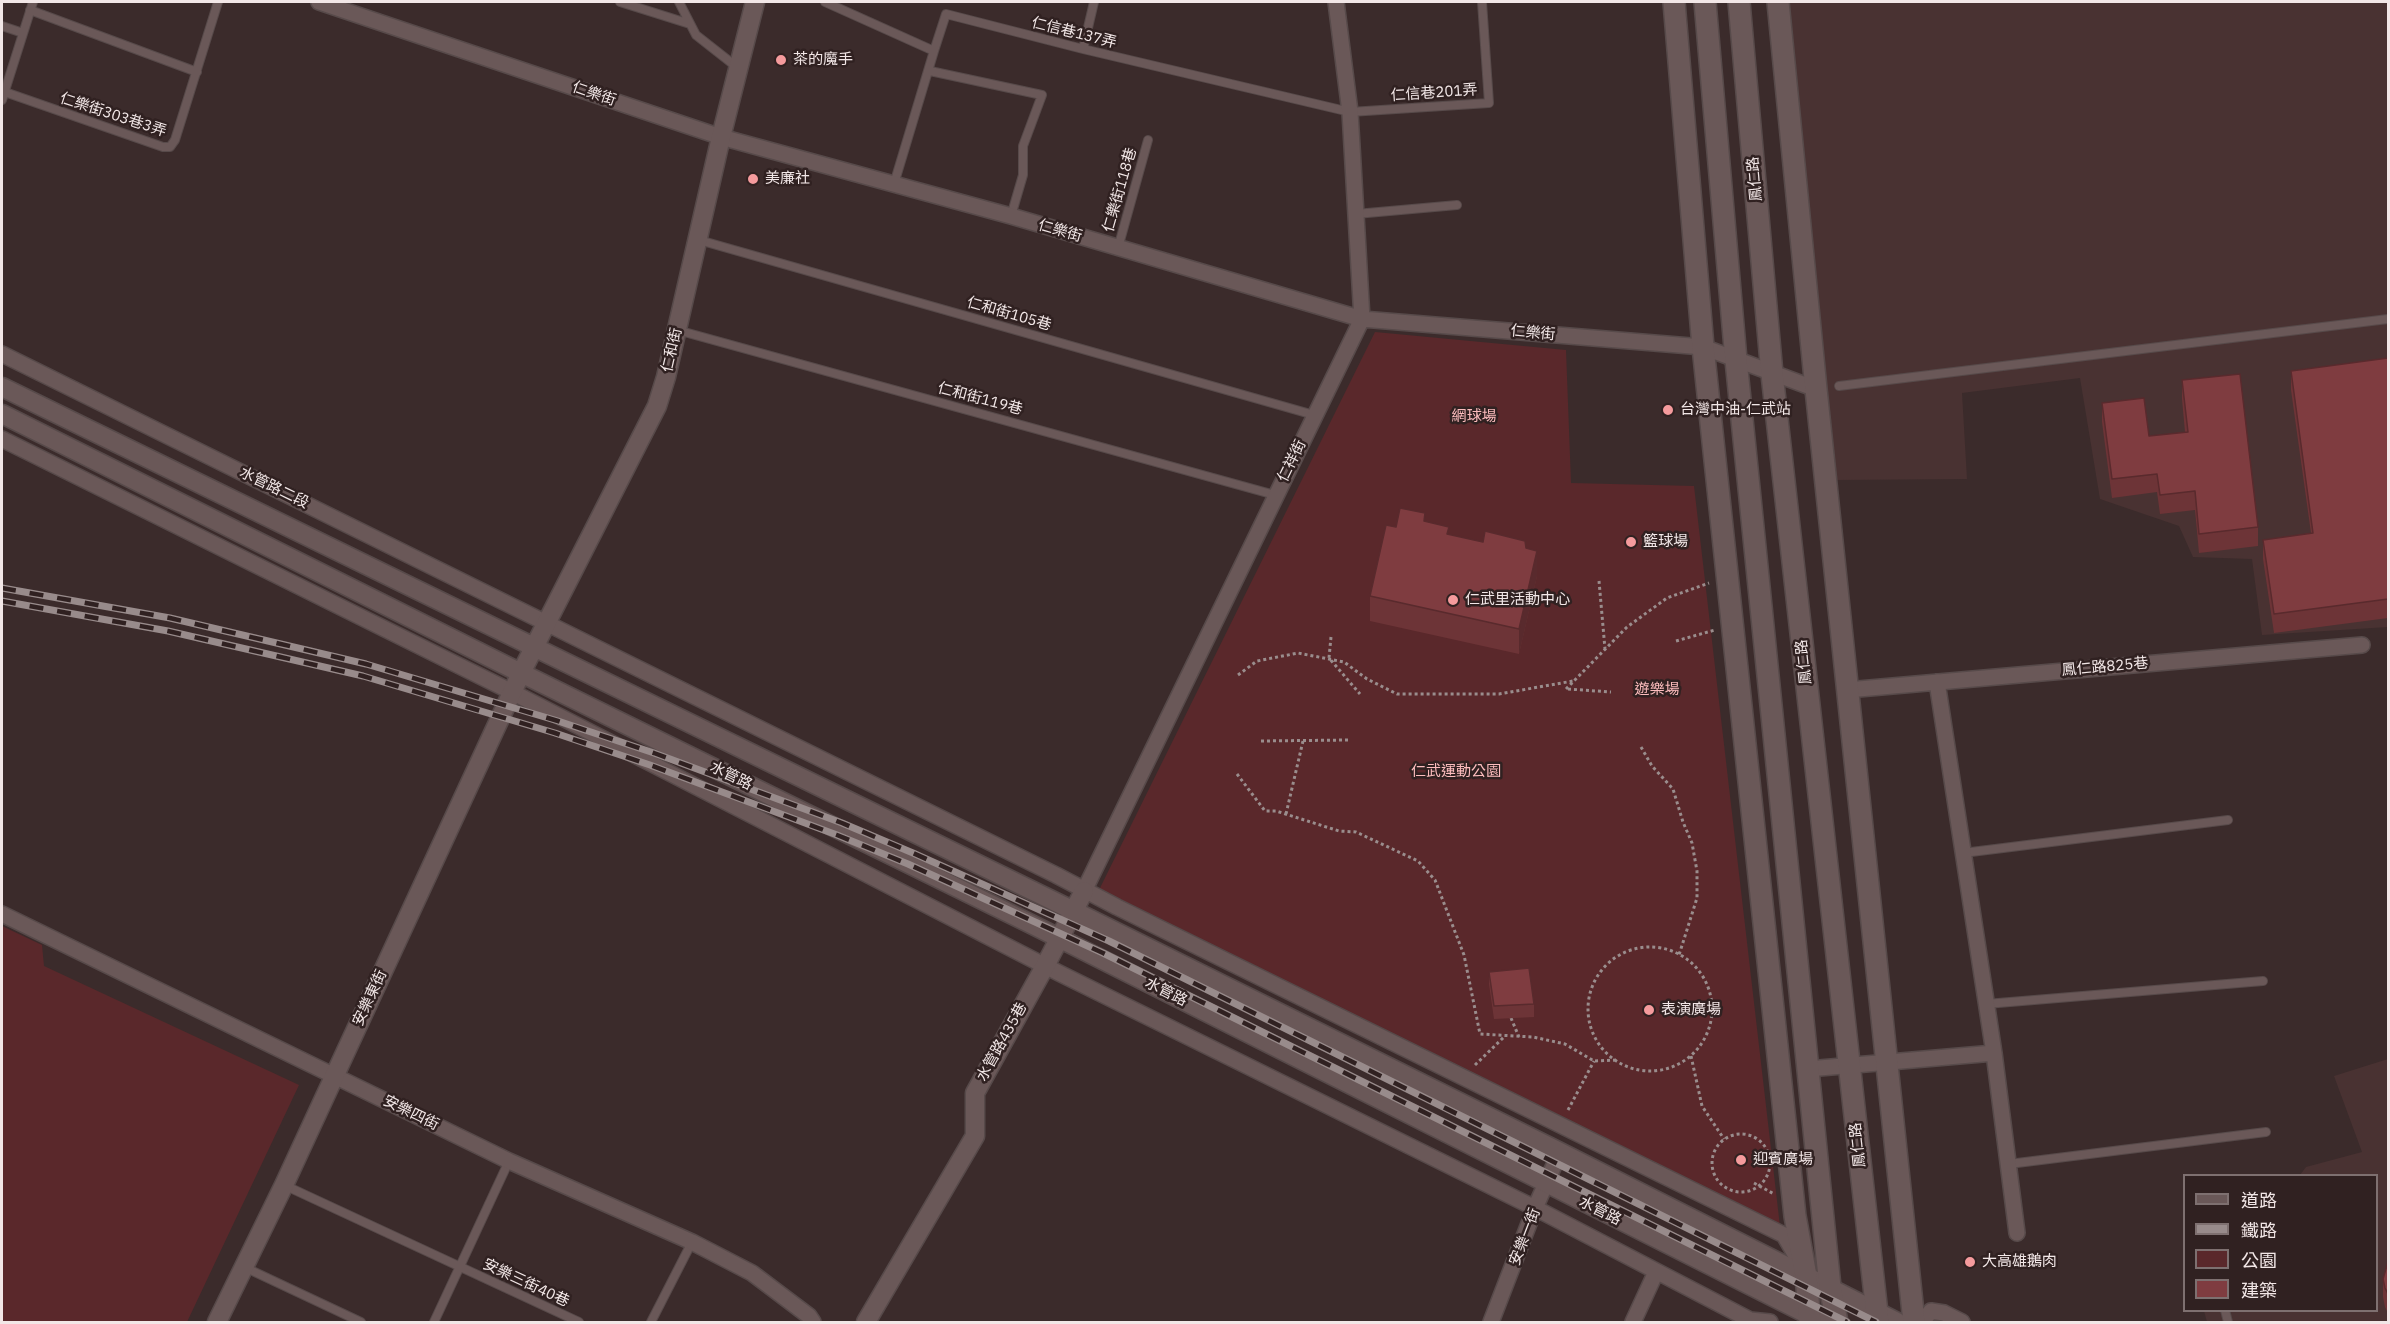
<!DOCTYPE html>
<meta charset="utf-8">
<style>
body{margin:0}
#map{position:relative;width:2390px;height:1324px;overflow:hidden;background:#3b2b2b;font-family:"IBM Plex Sans","Noto Sans TC",sans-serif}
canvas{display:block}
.frame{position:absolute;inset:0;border:3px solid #f2e7e7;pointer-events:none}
.legend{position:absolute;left:2183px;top:1174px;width:195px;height:138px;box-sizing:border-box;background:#302121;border:2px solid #7e7070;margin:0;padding:8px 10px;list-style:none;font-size:18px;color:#f2e7e7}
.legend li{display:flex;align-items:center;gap:12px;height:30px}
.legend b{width:30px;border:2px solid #7e7070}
</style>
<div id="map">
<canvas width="2390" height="1324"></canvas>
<div class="frame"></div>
<ul class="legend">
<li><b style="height:8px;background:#6a5858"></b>道路</li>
<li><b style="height:8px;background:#988b8b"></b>鐵路</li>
<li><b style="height:16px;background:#5a282b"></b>公園</li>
<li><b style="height:16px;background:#7f3c40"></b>建築</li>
</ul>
</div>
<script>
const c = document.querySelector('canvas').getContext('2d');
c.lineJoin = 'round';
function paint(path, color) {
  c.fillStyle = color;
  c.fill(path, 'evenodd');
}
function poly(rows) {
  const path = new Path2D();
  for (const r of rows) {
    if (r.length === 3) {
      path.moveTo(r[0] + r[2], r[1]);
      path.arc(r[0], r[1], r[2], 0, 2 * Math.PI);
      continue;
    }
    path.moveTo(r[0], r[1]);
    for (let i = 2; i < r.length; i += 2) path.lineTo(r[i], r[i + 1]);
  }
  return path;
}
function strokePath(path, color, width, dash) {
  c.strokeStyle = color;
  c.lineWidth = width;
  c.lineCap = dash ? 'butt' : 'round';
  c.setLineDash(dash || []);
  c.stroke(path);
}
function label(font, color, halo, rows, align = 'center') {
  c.font = font + ' "IBM Plex Sans","Noto Sans TC",sans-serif';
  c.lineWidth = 5;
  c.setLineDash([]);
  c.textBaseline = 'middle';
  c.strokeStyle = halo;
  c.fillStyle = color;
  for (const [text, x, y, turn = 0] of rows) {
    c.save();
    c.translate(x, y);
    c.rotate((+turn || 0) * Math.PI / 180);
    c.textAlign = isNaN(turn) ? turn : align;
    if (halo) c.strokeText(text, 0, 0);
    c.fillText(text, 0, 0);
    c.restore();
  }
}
paint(poly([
 [1787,2,2388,2,2388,627,2262,635,2252,559,2193,557,2179,526,2100,499,2080,378,1962,393,1967,479,1835,480],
 [2388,1059,2388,1322,2207,1322,2204,1311,2376,1310,2376,1176,2300,1175,2306,1167,2362,1152,2334,1076]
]), '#493232');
paint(poly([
 [1375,332,1566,350,1571,483,1694,486,1781,1235,1098,892],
 [2,926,42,945,44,966,299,1085,187,1322,2,1322]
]), '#5a282b');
const service = poly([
 [620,2,690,24],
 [679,2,696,35,738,68],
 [825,2,934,51,946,14,1083,49,1350,112,1489,103,1482,2],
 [30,10,197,72],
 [2,26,23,33],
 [1083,49,1094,2],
 [930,71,1042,95,1023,146,1023,175,1011,216],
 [2,91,163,147,170,147,175,140,218,2],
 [2,100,33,2],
 [894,184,934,51],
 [1356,214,1457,205],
 [699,240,1314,415],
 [1118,248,1148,140],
 [677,330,1275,495],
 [1839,386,2388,319],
 [1963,853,2228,820],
 [1986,1004,2263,981],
 [2009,1164,2266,1132],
 [284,1185,579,1322],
 [244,1267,361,1322],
 [2225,1310,2228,1322],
 [434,1322,509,1161],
 [651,1322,692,1242]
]);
const minor = poly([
 [319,2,721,137,1011,216,1362,319,1703,347,1816,389],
 [2,354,1056,875,1117,907,1784,1235,1799,1261],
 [2,439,512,692,1059,973,1535,1208,1750,1320,1770,1322],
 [1937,682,1994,1053,2017,1233],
 [1847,690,2362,645],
 [1084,891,1362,319,1350,112,1336,2],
 [2,914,509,1161,692,1242,752,1273,809,1316,813,1322],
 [1808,1069,1994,1053],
 [1491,1322,1535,1208,1560,1152],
 [1633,1322,1656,1272],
 [1922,1322,1931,1311,1944,1313,1962,1322]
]);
const tertiary = poly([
 [2,387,1074,911,1550,1147,1897,1322],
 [2,414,521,673,1031,924,1823,1322],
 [217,1322,284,1185,521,673,657,406,666,377,721,137,755,2],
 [866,1322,975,1136,975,1093,1045,966,1084,891]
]);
const secondary = poly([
 [1674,2,1703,347,1795,1216,1806,1276,1810,1322],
 [1705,2,1736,360,1830,1287,1837,1322],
 [1739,2,1772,374,1878,1322],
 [1778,2,1816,389,1914,1322]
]);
strokePath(service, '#574a4a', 10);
strokePath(minor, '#574a4a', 18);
strokePath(tertiary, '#574a4a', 21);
strokePath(secondary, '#574a4a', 24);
strokePath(poly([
 [1599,581,1605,649],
 [1331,637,1329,658,1360,694],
 [1676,641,1715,630],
 [1238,675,1257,661,1298,653,1344,662,1367,679,1397,694,1499,694,1573,681],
 [1566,689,1627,627,1667,598,1709,583],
 [1568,689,1611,692],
 [1261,741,1348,740],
 [1641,747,1652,766,1673,789,1683,822,1692,843,1697,871,1697,898,1679,955],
 [1237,774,1265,811,1276,811,1339,831,1356,832,1418,861,1435,880,1464,955,1480,1034,1533,1037,1565,1044,1594,1061,1616,1060],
 [1286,814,1303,741],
 [1650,1009,62],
 [1511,1018,1519,1037],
 [1691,1056,1702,1106,1724,1139],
 [1475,1065,1505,1036],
 [1568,1110,1594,1061],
 [1741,1163,29],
 [1754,1183,1774,1194]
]), '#9a8d8d', 3, [3, 3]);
strokePath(service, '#6a5858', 8);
strokePath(minor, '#6a5858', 15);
strokePath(tertiary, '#6a5858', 18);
strokePath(secondary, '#6a5858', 21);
const rail = poly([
 [2,588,170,618,366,664,558,721,654,753,842,823,913,853,1109,941,1876,1322],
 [2,601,168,631,363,676,555,733,650,765,837,835,908,864,1103,953,1847,1322]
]);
strokePath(rail, '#988b8b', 7);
strokePath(rail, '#302121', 4.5, [14]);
paint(poly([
 [2388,358,2388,618,2274,633,2263,559,2263,540,2311,533,2291,390,2291,371],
 [2182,380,2258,527,2258,546,2199,553,2195,510,2160,514,2157,492,2112,498,2102,422,2102,403,2149,436,2185,432,2182,399],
 [1425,521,1449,535,1483,542,1526,548,1537,576,1519,654,1370,621,1370,596,1396,527],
 [1489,972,1534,1004,1534,1017,1494,1019,1489,984],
 [2388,1262,2388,1313,2385,1307,2383,1297,2383,1279]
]), '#6d3437');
paint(poly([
 [1537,551,1537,576,1519,654,1519,629]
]), '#592a2d');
const building = poly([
 [2388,358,2388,599,2274,614,2263,540,2313,533,2291,371,2388,358],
 [2240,374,2258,527,2199,534,2195,491,2160,495,2157,474,2112,479,2102,403,2144,398,2149,436,2188,432,2182,380,2240,374],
 [1400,508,1425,513,1424,521,1449,527,1447,534,1483,542,1485,531,1525,541,1526,548,1537,551,1519,629,1370,596,1386,525,1396,527,1400,508],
 [1529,968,1534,1004,1494,1006,1489,972,1529,968],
 [2388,1262,2388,1294,2385,1288,2383,1279,2388,1262]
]);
paint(building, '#7f3c40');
strokePath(building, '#592a2d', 1.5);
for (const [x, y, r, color] of [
 [781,60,6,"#f59b9d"],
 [753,179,6,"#f59b9d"],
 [1668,410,6,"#f59b9d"],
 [1631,542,6,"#f59b9d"],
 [1453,600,6,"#f59b9d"],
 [1649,1010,6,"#f59b9d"],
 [1741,1160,6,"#f59b9d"],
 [1970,1262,6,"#f59b9d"]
]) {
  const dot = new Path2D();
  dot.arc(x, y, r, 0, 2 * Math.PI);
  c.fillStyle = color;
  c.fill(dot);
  strokePath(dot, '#302121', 2);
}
label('15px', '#f2e7e7', '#302121', [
 ["仁信巷137弄",1074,33,14],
 ["仁信巷201弄",1434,93,-4],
 ["仁樂街",594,94,19],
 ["仁樂街303巷3弄",113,115,18],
 ["鳳仁路",1755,179,-95],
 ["仁樂街118巷",1120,190,-74],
 ["仁樂街",1060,231,16],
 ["仁和街105巷",1009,314,16],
 ["仁樂街",1533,333,5],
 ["仁和街",672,350,-77],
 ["仁和街119巷",980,399,15],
 ["仁祥街",1292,461,-64],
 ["水管路二段",274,488,26],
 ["鳳仁路",1804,662,-96],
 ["鳳仁路825巷",2105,667,-5],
 ["水管路",731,776,26],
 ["水管路",1166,992,27],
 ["安樂東街",370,998,-65],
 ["水管路435巷",1002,1042,-61],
 ["安樂四街",411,1113,26],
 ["鳳仁路",1858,1145,-96],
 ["水管路",1600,1211,27],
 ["安樂一街",1525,1237,-69],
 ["安樂三街40巷",526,1283,25]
]);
label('15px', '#f2e7e7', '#302121', [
 ["茶的魔手",793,60],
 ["美廉社",765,179],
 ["台灣中油-仁武站",1680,410],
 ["籃球場",1643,542],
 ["仁武里活動中心",1465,600],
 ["表演廣場",1661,1010],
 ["迎賓廣場",1753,1160],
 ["大高雄鵝肉",1982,1262]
], 'left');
label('15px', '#fcbcbd', '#302121', [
 ["網球場",1474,417],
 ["遊樂場",1657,690],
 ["仁武運動公園",1456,772]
]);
</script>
